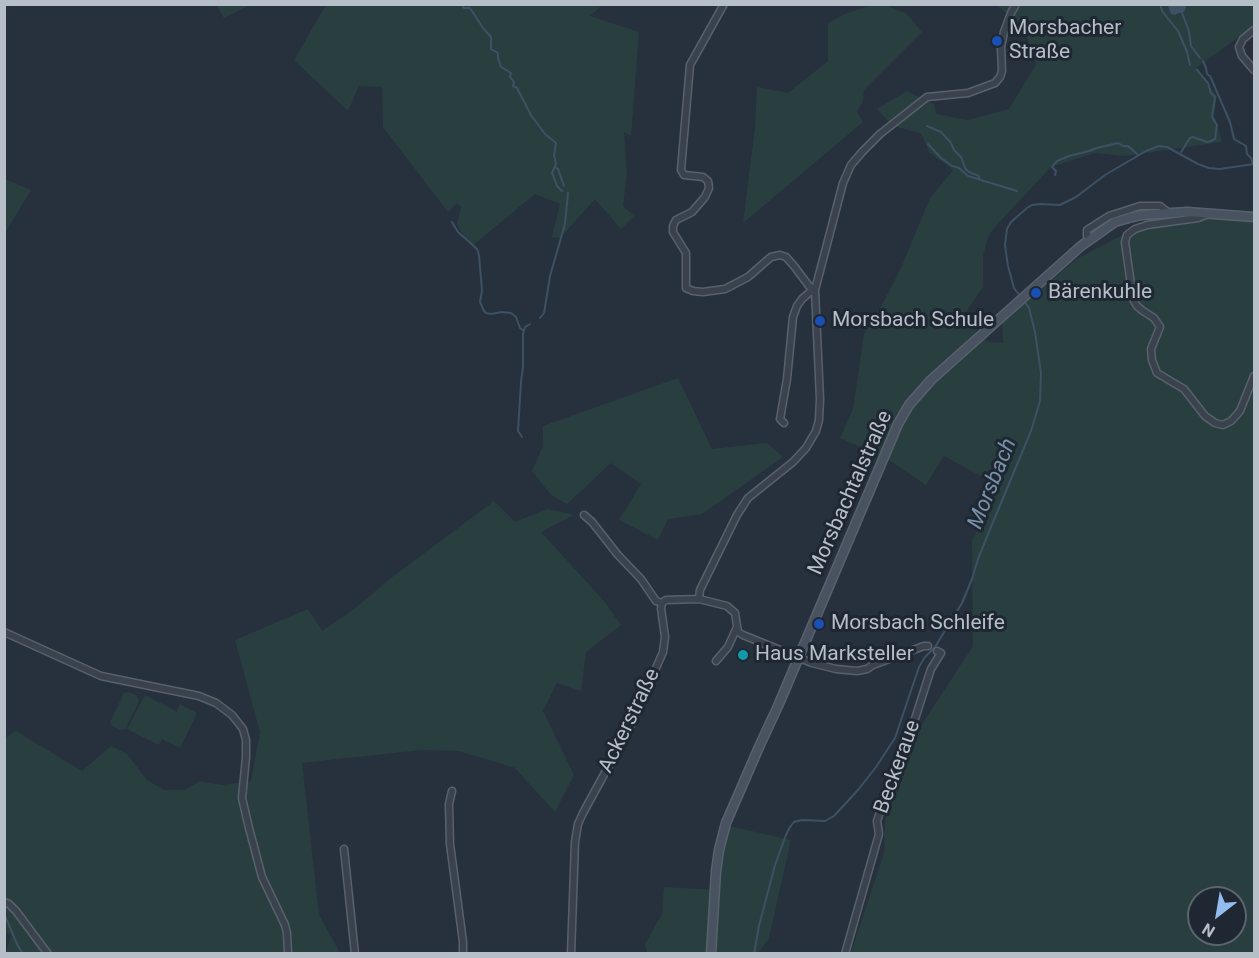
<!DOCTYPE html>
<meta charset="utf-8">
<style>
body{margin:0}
#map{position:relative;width:1259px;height:958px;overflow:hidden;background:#26313d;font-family:Roboto,sans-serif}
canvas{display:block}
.frame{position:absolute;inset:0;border:6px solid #b6bec8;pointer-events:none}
.north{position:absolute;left:1187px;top:886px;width:60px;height:60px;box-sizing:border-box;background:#1f2832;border:2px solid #5b646e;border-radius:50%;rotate:211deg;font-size:16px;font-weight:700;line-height:24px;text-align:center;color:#b6bec8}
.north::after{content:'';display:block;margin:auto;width:21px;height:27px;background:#93bcf0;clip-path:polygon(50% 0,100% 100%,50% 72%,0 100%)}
</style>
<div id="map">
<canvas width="1259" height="958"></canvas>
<div class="frame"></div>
<div class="north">N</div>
</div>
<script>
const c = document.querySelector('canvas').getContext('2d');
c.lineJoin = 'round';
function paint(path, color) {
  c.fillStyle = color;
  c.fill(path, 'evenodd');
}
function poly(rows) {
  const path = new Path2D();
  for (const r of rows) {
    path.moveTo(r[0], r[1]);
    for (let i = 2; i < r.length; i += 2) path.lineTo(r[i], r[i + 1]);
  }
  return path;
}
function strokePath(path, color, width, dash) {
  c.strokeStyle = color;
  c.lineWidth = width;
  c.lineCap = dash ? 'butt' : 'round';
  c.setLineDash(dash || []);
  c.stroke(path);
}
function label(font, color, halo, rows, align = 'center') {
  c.font = font + ' Roboto,sans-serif';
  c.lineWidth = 6;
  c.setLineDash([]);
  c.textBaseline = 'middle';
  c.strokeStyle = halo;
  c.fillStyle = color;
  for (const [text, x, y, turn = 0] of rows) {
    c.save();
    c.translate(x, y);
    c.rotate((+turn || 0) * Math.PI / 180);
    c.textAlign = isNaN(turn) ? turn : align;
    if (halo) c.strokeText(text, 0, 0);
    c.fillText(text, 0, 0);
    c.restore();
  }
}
paint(poly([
 [875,4,885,5,907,14,922,32,864,90,863,101,857,112,863,122,743,223,755,127,757,87,788,93,828,61,828,23,845,14],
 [216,5,250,5,224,18],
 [326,5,602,5,590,16,639,32,631,136,624,132,627,173,623,206,634,216,621,229,595,199,560,238,552,237,560,204,535,194,472,246,457,226,461,207,457,203,448,212,383,127,382,87,359,86,348,111,294,60],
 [997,5,1169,5,1168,8,1171,14,1174,15,1179,14,1186,8,1186,5,1254,5,1254,26,1197,67,1217,96,1214,114,1222,142,1125,156,1094,153,1051,167,994,228,988,237,983,256,983,287,962,318,988,342,1003,343,1002,322,1078,258,1146,223,1215,214,1254,216,1254,953,851,953,884,853,885,820,915,735,973,646,972,541,999,486,944,456,926,485,889,460,840,438,853,409,864,334,884,301,901,268,930,198,953,170,929,152,921,133,893,126,877,109,907,91,934,104,936,114,968,120,1009,109,1036,65,1024,29],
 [1199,898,1235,898,1235,934,1199,934],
 [5,179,31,190,5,233],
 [678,378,712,449,767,443,783,457,702,514,668,519,658,540,619,520,641,484,611,463,567,504,551,495,532,471,543,446,543,426],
 [494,501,515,522,548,509,574,515,541,532,604,601,621,625,586,652,581,691,557,683,543,711,574,775,555,812,515,768,459,751,421,750,302,763,319,915,340,953,6,953,11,934,5,932,5,738,16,731,82,771,111,746,127,754,147,780,164,790,185,790,200,781,222,785,251,781,260,732,235,640,308,609,322,631,353,610,391,578],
 [129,692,137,696,139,701,125,729,120,730,112,726,110,722,124,693],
 [145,695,176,711,176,713,180,704,197,713,180,748,162,739,159,745,127,729],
 [729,826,791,840,769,938,758,953,647,953,645,944,662,914,664,887,718,890,719,870]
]), '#293f3f');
paint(poly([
 [1169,5,1186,5,1186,7,1184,12,1174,15,1171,14,1168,7]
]), '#3d5064');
strokePath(poly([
 [463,4,463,7,464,8,470,8,483,28,491,37,491,49,498,53,498,58,501,67,511,73,510,77,514,82,513,86,517,88,531,115,545,134,556,143,554,155,556,164,552,173,557,186,562,191],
 [1160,4,1162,11,1178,31,1187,52,1190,65],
 [1182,13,1189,31,1191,46,1200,58],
 [1203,61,1206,68,1207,74,1210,76,1230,122,1234,139,1246,146,1247,154,1251,158,1253,164],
 [927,126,941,132,951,143,954,150,961,157,965,168,969,172,979,176,979,179],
 [928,144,941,158,952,166,959,168,968,176,1017,191],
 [1181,152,1190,138,1193,137,1207,142,1211,141,1215,139,1217,125,1212,117,1215,97,1211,93,1208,83,1197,70],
 [555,167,558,169,564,186],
 [1055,175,1056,171,1052,167,1057,161,1069,156,1089,151,1097,148,1118,143,1123,146,1128,146,1138,155],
 [452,222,458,232,477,249,479,255,482,290,480,302,484,311,486,313,491,314,502,312,511,313,516,317,520,328,524,331],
 [1020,296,1014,288,1008,266,1005,245,1007,229,1011,222,1027,208,1032,205,1040,204,1060,205,1076,197,1105,175,1146,151,1159,146,1167,147,1198,164,1209,168,1220,169,1254,164],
 [540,318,544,313,550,276,565,224,568,193],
 [522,437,518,431,521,382,523,367,523,334,525,327,530,324],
 [5,916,18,946,23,954],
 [754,954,759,926,775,865,786,835,790,827,794,822,802,820,825,821,834,816,858,790,876,767,895,738,919,667,925,657,935,647,962,603,972,579,978,559,993,522,1031,431,1040,401,1041,373,1035,332,1029,308,1024,301]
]), '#3d5064', 2);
const minor = poly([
 [724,4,690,65,681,170,684,175,703,177,708,181,709,188,705,197,692,212,676,220,673,226,673,232,686,253,686,288,693,291,703,292,725,289,748,277,771,257,780,255,786,257,794,266,809,286,815,290,810,292,802,299,797,306,793,317,787,379,780,419,784,423],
 [1254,30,1243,39,1239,47,1242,56,1254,70],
 [1208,214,1198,218,1147,225,1135,229,1127,235,1125,242,1133,299,1137,306,1143,311,1154,318,1160,327,1151,349,1152,360,1157,373,1184,389,1205,416,1215,423,1223,425,1231,421,1240,411,1254,376],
 [1090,240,1087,236,1087,230,1109,216,1140,206,1160,206,1169,213],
 [584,515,592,522,618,555,641,579,656,601,662,603],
 [699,599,700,590,737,515,748,498,793,462,806,448,816,431,819,420,820,399,815,290,843,183,851,165,863,151,880,134,927,97,968,93,995,83,1000,77,1002,71,1001,47,1004,32,1011,13,1016,4],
 [662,603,666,600,699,599,727,606,735,613,738,632,743,635,812,663,836,669,857,671,867,669,873,665,924,646,928,646],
 [4,632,101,676,199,696,216,703,232,715,243,729,246,740,246,757,242,798,249,828,262,877,285,925,287,933,288,954],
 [716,661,728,647,737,627],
 [452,791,449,804,450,844,463,942,463,954],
 [344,849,355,954],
 [4,902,9,904,16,911,48,954],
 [571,954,575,842,578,824,583,813,632,723,663,652,665,637,661,608,662,603],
 [845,954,879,834,877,821,882,806,894,784,931,669,941,653,937,651]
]);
const secondary = poly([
 [711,954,716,871,719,850,726,823,759,747,778,706,898,424,909,405,931,380,1081,246,1115,222,1129,218,1142,215,1187,212,1254,217]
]);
strokePath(minor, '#58616b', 9);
strokePath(secondary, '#58616b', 11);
strokePath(minor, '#3a434d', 6);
strokePath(secondary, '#495260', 8);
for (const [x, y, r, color] of [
 [997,41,6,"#1a4fb4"],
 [1036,293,6,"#1a4fb4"],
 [820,321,6,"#1a4fb4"],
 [819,624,6,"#1a4fb4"],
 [743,655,6,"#0f9aa8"]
]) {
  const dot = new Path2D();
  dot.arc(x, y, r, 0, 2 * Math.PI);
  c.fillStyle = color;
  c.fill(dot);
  strokePath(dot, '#1f2832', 2);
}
label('21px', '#b6bec8', '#1f2832', [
 ["Morsbacher",1009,29],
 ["Straße",1009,53],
 ["Bärenkuhle",1048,293],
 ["Morsbach Schule",832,321],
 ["Morsbach Schleife",831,624],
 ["Haus Marksteller",755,655]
], 'left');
label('21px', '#b6bec8', '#1f2832', [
 ["Morsbachtalstraße",851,493,-66],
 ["Ackerstraße",630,721,-64],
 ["Beckeraue",898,767,-70]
]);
label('italic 22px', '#7990a9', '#1f2832', [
 ["Morsbach",993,484,-68]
]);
</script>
